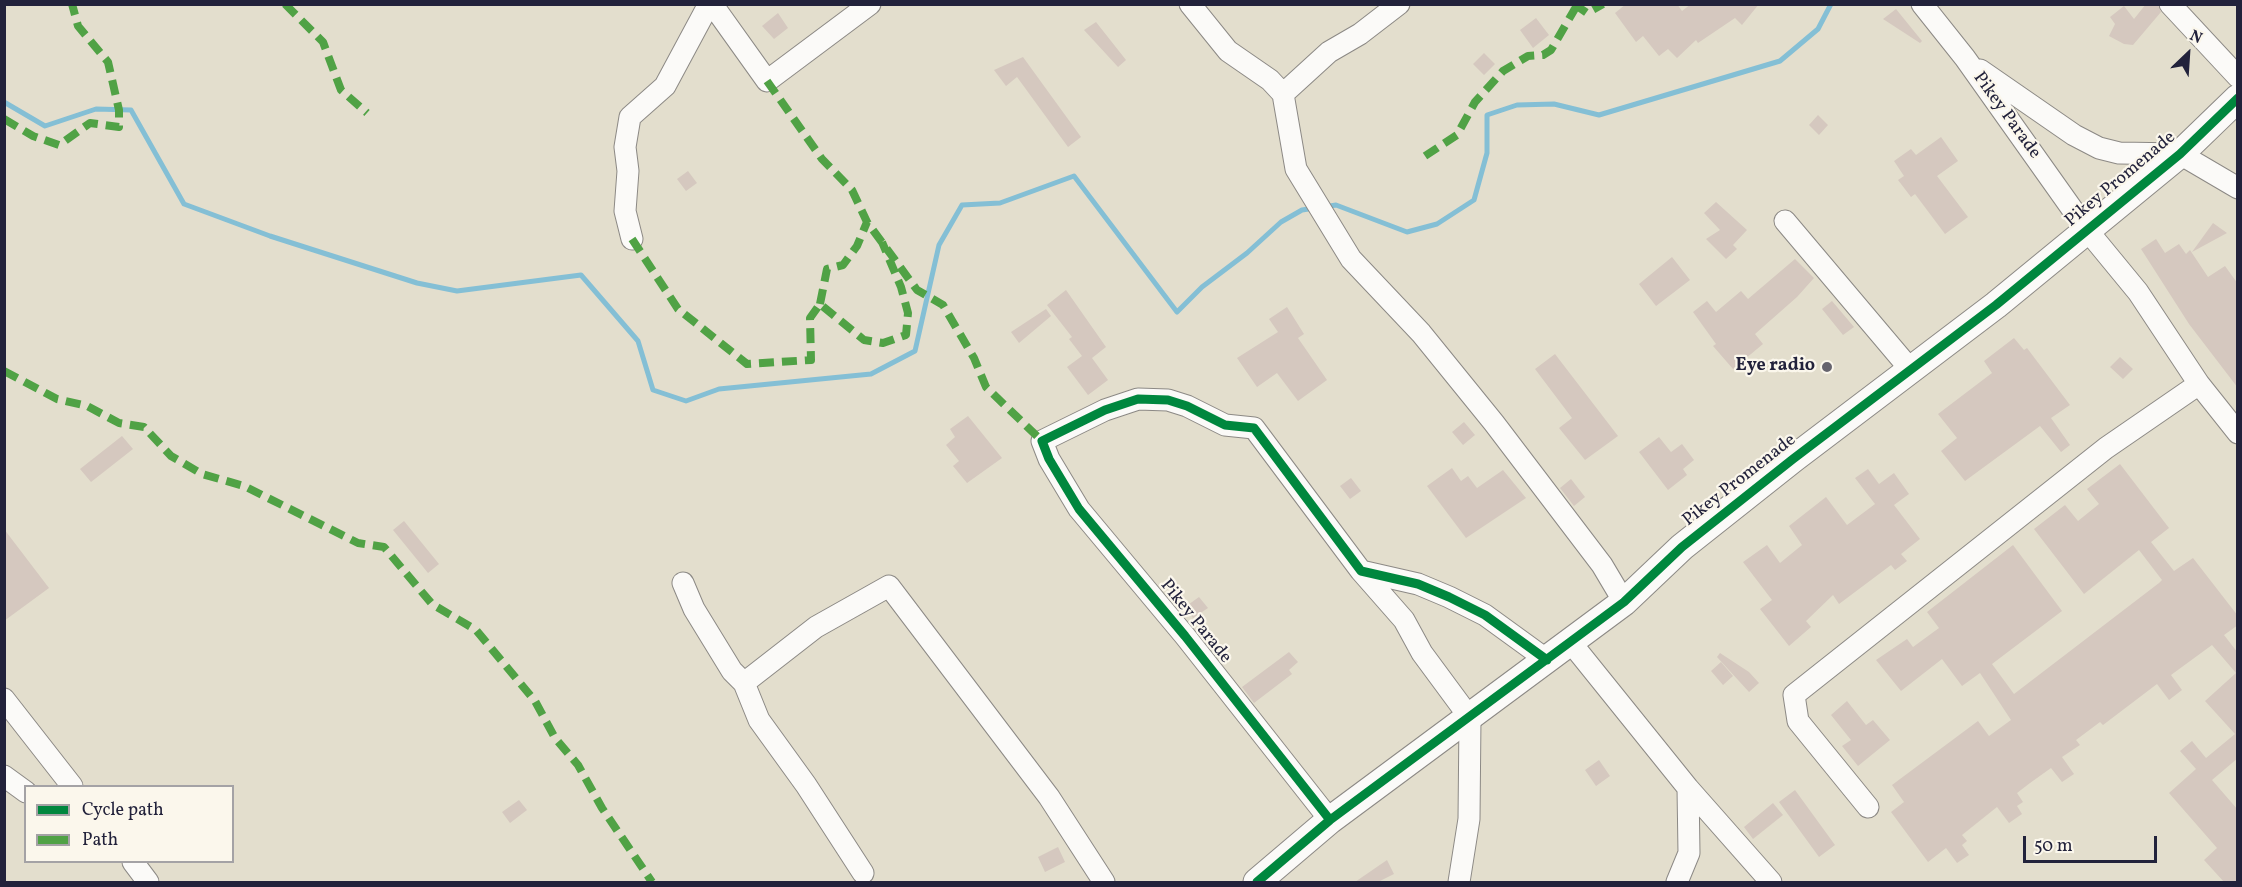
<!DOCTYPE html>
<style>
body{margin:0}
#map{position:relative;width:2242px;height:887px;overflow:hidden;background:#e3decd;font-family:Vollkorn,serif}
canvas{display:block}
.frame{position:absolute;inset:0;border:6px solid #22223b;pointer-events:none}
.legend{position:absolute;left:24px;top:785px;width:210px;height:78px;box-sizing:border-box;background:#fbf7ec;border:2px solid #a4a2a5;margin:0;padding:8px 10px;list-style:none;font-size:18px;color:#22223b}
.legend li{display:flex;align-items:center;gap:12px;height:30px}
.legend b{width:30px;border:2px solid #a4a2a5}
.north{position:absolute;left:2158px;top:24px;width:60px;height:60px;-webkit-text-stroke:4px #fbf7ec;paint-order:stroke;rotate:25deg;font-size:16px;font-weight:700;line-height:24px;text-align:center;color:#22223b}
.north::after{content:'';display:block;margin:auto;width:21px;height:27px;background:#22223b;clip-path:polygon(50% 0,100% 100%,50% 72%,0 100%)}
.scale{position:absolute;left:2023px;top:836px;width:134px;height:27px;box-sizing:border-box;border:3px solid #22223b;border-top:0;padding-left:8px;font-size:18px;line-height:21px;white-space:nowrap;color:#22223b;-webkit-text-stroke:4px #fbf7ec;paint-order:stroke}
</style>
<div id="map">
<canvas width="2242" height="887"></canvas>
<div class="frame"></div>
<ul class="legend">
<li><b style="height:8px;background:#00873e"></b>Cycle path</li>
<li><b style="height:8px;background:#50a245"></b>Path</li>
</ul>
<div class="north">N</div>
<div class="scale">50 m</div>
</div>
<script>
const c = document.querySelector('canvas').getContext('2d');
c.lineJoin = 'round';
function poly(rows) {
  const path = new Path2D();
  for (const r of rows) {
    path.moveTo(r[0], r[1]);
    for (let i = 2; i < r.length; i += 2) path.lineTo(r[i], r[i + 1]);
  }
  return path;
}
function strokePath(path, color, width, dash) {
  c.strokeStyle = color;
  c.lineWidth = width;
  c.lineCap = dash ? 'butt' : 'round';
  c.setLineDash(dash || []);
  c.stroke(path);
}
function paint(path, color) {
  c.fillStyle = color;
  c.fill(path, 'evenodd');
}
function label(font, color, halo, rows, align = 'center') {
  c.font = font + ' Vollkorn,serif';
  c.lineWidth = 4.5;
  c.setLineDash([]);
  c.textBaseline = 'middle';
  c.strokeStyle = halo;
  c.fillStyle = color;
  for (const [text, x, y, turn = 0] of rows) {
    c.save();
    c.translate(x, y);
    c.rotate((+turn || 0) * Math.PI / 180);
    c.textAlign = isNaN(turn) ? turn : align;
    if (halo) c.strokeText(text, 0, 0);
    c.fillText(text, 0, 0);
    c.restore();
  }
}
strokePath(poly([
 [4,102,45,126,96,109,131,110,184,204,270,236,417,283,457,291,581,275,638,341,653,390,686,401,719,389,871,374,915,351,939,245,962,205,1000,203,1074,176,1177,312,1202,287,1247,253,1281,222,1302,210,1315,208],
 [1324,207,1336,205,1407,232,1437,224,1474,200,1487,153,1487,115,1517,105,1554,104,1599,115,1780,61,1818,29,1831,4]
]), '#84bfd5', 5);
paint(poly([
 [1626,4,1677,4,1682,11,1691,4,1759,4,1742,25,1735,18,1698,43,1696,40,1677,58,1668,49,1659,56,1643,36,1636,42,1615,13],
 [2146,4,2158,4,2161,12,2133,45,2124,44,2109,36,2115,24,2110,17,2124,6,2134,19],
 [1896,9,1922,41,1920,43,1883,19],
 [778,13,788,28,774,39,762,26],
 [1536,18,1549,35,1533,48,1520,30],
 [1096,22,1126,60,1118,67,1084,30],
 [1484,53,1495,64,1484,75,1473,64],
 [1023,57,1081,137,1068,147,1017,77,1006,86,994,70],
 [1818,115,1828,125,1819,135,1809,125],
 [1941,137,1958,161,1937,176,1968,217,1945,234,1915,194,1911,197,1898,180,1904,176,1894,161,1911,149,1916,155],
 [688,171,697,183,686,191,677,179],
 [1716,202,1747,230,1733,245,1737,249,1726,259,1706,239,1720,230,1704,213],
 [2213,223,2227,233,2192,252],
 [2156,239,2165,253,2179,244,2186,254,2190,250,2208,277,2225,266,2238,284,2238,388,2189,324,2141,249],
 [1672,257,1690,280,1656,306,1639,284],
 [1795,259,1814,278,1797,297,1755,334,1763,344,1733,369,1713,346,1716,344,1693,312,1707,301,1716,312,1741,291,1748,299],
 [1066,290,1106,347,1092,358,1108,380,1088,395,1067,367,1082,356,1069,339,1072,337,1047,305],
 [1832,301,1854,327,1843,335,1822,309],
 [1287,307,1304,334,1298,338,1327,380,1298,401,1277,373,1257,387,1237,358,1278,332,1269,319],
 [1046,309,1051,316,1019,343,1011,332],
 [2014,338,2024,350,2027,348,2070,405,2051,418,2070,445,2061,452,2040,426,1965,481,1941,451,1957,438,1938,414,1992,373,1984,361],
 [1555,354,1618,436,1585,460,1559,428,1572,418,1535,369],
 [2120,357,2133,369,2123,379,2110,367],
 [968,416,1002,458,967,483,953,466,959,461,946,445,955,437,950,429],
 [1464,422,1475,435,1463,445,1452,432],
 [122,436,133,449,91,482,80,469],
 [1659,437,1671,452,1682,444,1694,460,1683,469,1687,475,1668,490,1639,452],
 [2120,464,2169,528,2151,542,2174,571,2193,558,2238,616,2238,625,2224,635,2238,653,2238,758,2212,780,2238,810,2238,882,2224,882,2204,860,2217,848,2169,793,2196,769,2180,751,2192,741,2206,758,2235,734,2205,701,2236,673,2212,645,2171,675,2182,690,2169,700,2157,684,2103,725,2100,722,2076,740,2080,745,2062,757,2074,774,2062,782,2051,768,2030,783,2017,793,2023,802,2017,806,2022,814,2009,823,1997,807,1962,835,1967,841,1962,845,1969,855,1957,863,1946,848,1928,862,1891,812,1904,802,1892,785,1978,721,1989,736,2011,720,1980,673,1962,686,1942,659,1901,691,1876,660,1907,639,1913,647,1939,628,1927,612,2013,545,2062,611,1992,664,2014,694,2159,583,2162,580,2139,550,2084,594,2034,529,2065,505,2078,521,2099,504,2087,489],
 [1452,468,1461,481,1468,476,1477,488,1503,470,1526,498,1466,538,1427,486],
 [1868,469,1879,484,1894,473,1909,494,1894,505,1920,539,1901,554,1907,561,1895,570,1891,565,1839,604,1833,595,1806,621,1811,627,1789,646,1760,609,1772,600,1743,562,1767,545,1780,563,1802,545,1789,526,1826,497,1847,525,1875,504,1855,478],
 [1351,478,1361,491,1350,499,1340,486],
 [1571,479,1585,497,1574,506,1560,488],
 [404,521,439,564,428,573,393,530],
 [4,529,49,588,4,621],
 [1199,597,1208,608,1193,618,1185,607],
 [1289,652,1298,662,1289,670,1292,674,1254,703,1242,687],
 [1720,653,1749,672,1759,683,1749,692,1717,657],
 [1721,662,1733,676,1723,685,1711,671],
 [1847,701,1866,725,1873,720,1890,740,1858,766,1842,746,1851,740,1831,715],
 [1599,760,1610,776,1596,786,1585,770],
 [1795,790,1835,845,1819,857,1779,802],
 [519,800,527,810,510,823,502,812],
 [1773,803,1783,815,1753,839,1744,827],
 [1058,847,1065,862,1045,872,1038,857],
 [1387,860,1394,874,1378,882,1355,882]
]), '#d5c8bf');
const minor = poly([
 [712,4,767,81,870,4],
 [1190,4,1228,51,1270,80,1283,94,1296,169,1351,259,1421,333,1494,423,1602,565,1624,602],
 [1922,4,1965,58,2087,230,2138,292,2199,384,2238,433],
 [2170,4,2238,77],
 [1980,70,2074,135,2099,148,2119,153,2180,154,2238,188],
 [1283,94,1329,52,1360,34,1399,4],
 [1785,221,1910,369],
 [632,239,625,211,628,171,625,147,630,117,665,86,709,4],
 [1361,571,1404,620,1422,653,1470,718,1469,819,1459,882],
 [683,583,694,609,732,671,744,683,759,720,806,785,863,873],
 [1572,644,1688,788,1771,882],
 [744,683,816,627,889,586,1049,797,1104,882],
 [4,699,72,786],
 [4,776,26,792],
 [1868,807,1798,721,1794,695,2106,448,2199,384],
 [1330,820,1185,636,1079,509,1049,459,1042,441,1105,410,1138,399,1168,400,1187,406,1225,425,1254,428,1361,571,1418,584,1449,597,1485,615,1547,660],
 [133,862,148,882],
 [1677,882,1689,853,1688,788]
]);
const tertiary = poly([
 [1257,882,1330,820,1624,602,1682,547,1793,459,1996,305,2180,154,2238,98]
]);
strokePath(minor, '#8c8985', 23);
strokePath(tertiary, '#8c8985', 29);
strokePath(minor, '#fbfaf8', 21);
strokePath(tertiary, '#fbfaf8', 27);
strokePath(poly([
 [285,4,323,42,341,90,367,113],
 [1574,4,1587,13,1603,4],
 [767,81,822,159,852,190,867,222,917,290,943,305,974,358,986,387,1042,441],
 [4,119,33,136,59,145,90,123,119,127,119,110,108,62,78,26,72,4],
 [1425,156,1457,135,1475,102,1503,71,1528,56,1543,55,1551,50,1576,7],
 [632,239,678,309,747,364,811,360,810,318,820,304,864,340,883,343,906,335,908,313,901,287,882,242],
 [820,304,827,269,843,265,857,246,867,222],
 [4,371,57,399,87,406,119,423,144,427,171,456,202,474,244,486,358,543,384,547,432,604,476,630,535,701,555,738,578,765,602,808,652,882]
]), '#50a245', 8, [15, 8]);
strokePath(poly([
 [1330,820,1185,636,1079,509,1049,459,1042,441,1105,410,1138,399,1168,400,1187,406,1225,425,1254,428,1361,571,1418,584,1449,597,1485,615,1547,660],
 [1257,882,1330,820,1624,602,1682,547,1793,459,1996,305,2180,154,2238,98]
]), '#00873e', 9);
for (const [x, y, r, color] of [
 [1827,367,6,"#66646e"]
]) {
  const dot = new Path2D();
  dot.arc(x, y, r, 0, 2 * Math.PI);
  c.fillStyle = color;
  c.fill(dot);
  strokePath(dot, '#fbf7ec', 2);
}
label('18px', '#22223b', '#fbf7ec', [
 ["Pikey Parade",2006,116,54],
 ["Pikey Promenade",2121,180,-40],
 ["Pikey Promenade",1740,481,-38],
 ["Pikey Parade",1195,622,51]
]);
label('bold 18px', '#22223b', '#fbf7ec', [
 ["Eye radio",1815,367]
], 'right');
</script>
